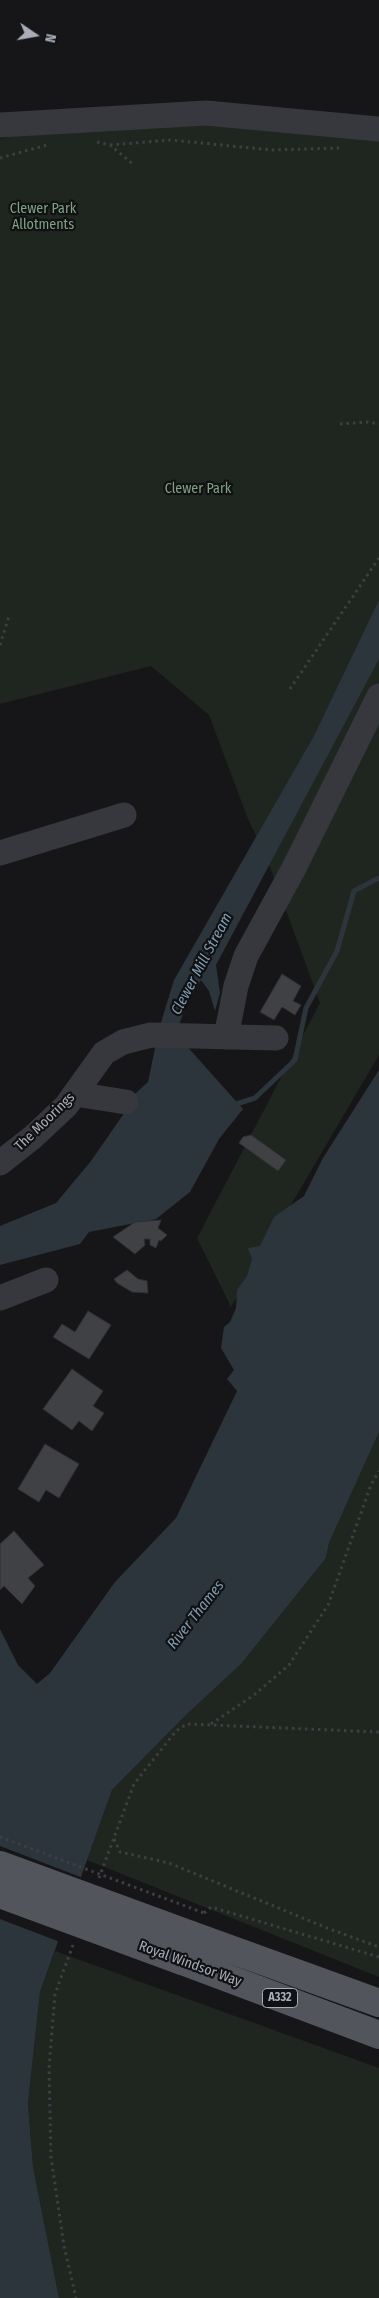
<!DOCTYPE html>
<style>
body{margin:0}
#map{position:relative;width:379px;height:2298px;overflow:hidden;background:#161618;font-family:"Fira Sans Condensed",sans-serif}
canvas{display:block}
.north{position:absolute;left:10px;top:10px;width:50px;height:50px;-webkit-text-stroke:4px #111113;paint-order:stroke;rotate:102deg;font-size:14px;font-weight:700;line-height:20px;text-align:center;color:#a8adb8}
.north::after{content:'';display:block;margin:auto;width:18px;height:22px;background:#a8adb8;clip-path:polygon(50% 0,100% 100%,50% 72%,0 100%)}
</style>
<div id="map">
<canvas width="379" height="2298"></canvas>
<div class="north">N</div>
</div>
<script>
const c = document.querySelector('canvas').getContext('2d');
c.lineJoin = 'round';
function paint(path, color) {
  c.fillStyle = color;
  c.fill(path, 'evenodd');
}
function poly(rows) {
  const path = new Path2D();
  for (const r of rows) {
    path.moveTo(r[0], r[1]);
    for (let i = 2; i < r.length; i += 2) path.lineTo(r[i], r[i + 1]);
  }
  return path;
}
function strokePath(path, color, width, dash) {
  c.strokeStyle = color;
  c.lineWidth = width;
  c.lineCap = dash ? 'butt' : 'round';
  c.setLineDash(dash || []);
  c.stroke(path);
}
function label(font, color, halo, rows, align = 'center') {
  c.font = font + ' "Fira Sans Condensed",sans-serif';
  c.lineWidth = 4.5;
  c.setLineDash([]);
  c.textBaseline = 'middle';
  c.strokeStyle = halo;
  c.fillStyle = color;
  for (const [text, x, y, turn = 0] of rows) {
    c.save();
    c.translate(x, y);
    c.rotate((+turn || 0) * Math.PI / 180);
    c.textAlign = isNaN(turn) ? turn : align;
    if (halo) c.strokeText(text, 0, 0);
    c.fillText(text, 0, 0);
    c.restore();
  }
}
paint(poly([
 [113,116,379,117,379,1055,231,1307,197,1238,320,1003,266,856,248,819,209,715,151,666,0,704,0,139],
 [379,1432,379,1977,87,1860,112,1790,186,1715,241,1664,326,1558,329,1543],
 [55,1951,379,2068,379,2298,59,2298,33,2167,28,2103,40,1992]
]), '#1e261f');
paint(poly([
 [379,600,379,659,216,965,220,993,215,1011,209,991,201,980,185,1008,176,1034,243,1109,219,1139,190,1192,156,1219,89,1232,80,1244,0,1265,0,1226,56,1203,91,1161,125,1112,126,1102,148,1082,159,1029,174,980,314,736],
 [379,1070,379,1432,329,1543,326,1558,241,1664,186,1715,112,1790,40,1992,28,2103,33,2167,59,2298,0,2298,0,1629,18,1665,37,1684,50,1673,115,1582,176,1518,237,1391,227,1379,234,1370,221,1348,224,1327,230,1322,236,1308,237,1290,247,1276,252,1259,248,1248,260,1246,274,1217,304,1196,323,1158]
]), '#2c353c');
paint(poly([
 [0,1846,83,1878,60,1942,0,1919]
]), '#161618');
strokePath(poly([
 [233,1105,255,1098,295,1060,306,1008,337,951,354,891,379,878]
]), '#2c353c', 5);
const building = poly([
 [282,974,301,986,293,1001,301,1005,295,1015,282,1007,274,1020,260,1012,282,974],
 [251,1135,286,1160,278,1171,239,1143,243,1137,251,1135],
 [161,1220,158,1228,167,1235,161,1241,159,1240,156,1248,150,1245,150,1239,144,1239,145,1245,135,1254,113,1237,135,1222,161,1220],
 [127,1270,138,1279,147,1281,148,1293,132,1292,117,1283,114,1279,127,1270],
 [88,1311,111,1325,89,1359,53,1337,62,1324,75,1332,88,1311],
 [72,1369,103,1391,93,1406,104,1413,92,1431,79,1421,72,1430,43,1409,72,1369],
 [45,1444,79,1464,59,1498,46,1490,39,1502,18,1489,45,1444],
 [14,1531,44,1565,28,1578,35,1586,22,1604,4,1586,0,1590,0,1544,14,1531]
]);
paint(building, '#404145');
strokePath(building, '#303034', 1);
strokePath(poly([
 [97,142,110,145,134,165],
 [110,145,171,140,272,150,339,148],
 [0,158,47,145],
 [340,424,368,422,379,424],
 [0,645,9,616],
 [290,689,379,558],
 [211,1724,254,1695,289,1665,328,1605,371,1485,379,1471],
 [114,1839,120,1852,169,1863,327,1928,379,1947],
 [99,1878,134,1784,176,1731,187,1724,379,1732],
 [204,1913,211,1907,379,1957],
 [73,1945,55,1994,49,2068,51,2157,64,2246,76,2298]
]), '#3d3f44', 3, [2.5, 4]);
strokePath(poly([
 [0,125,206,113,379,129],
 [0,853,124,815],
 [226,1037,236,986,246,956,294,868,379,696],
 [75,1094,126,1102],
 [0,1163,33,1137,66,1106,104,1053,123,1042,151,1035,276,1038],
 [0,1298,46,1280]
]), '#37383d', 25);
strokePath(poly([
 [191,1935,379,2003],
 [182,1961,379,2035]
]), '#53555c', 28);
strokePath(poly([
 [0,1837,204,1913]
]), '#3d3f44', 3, [2.5, 4]);
strokePath(poly([
 [0,1865,191,1935],
 [0,1894,182,1961]
]), '#53555c', 28);
for (const [x, y, w] of [
 [280,1998,35]
]) {
  const box = new Path2D();
  box.roundRect(x - w / 2, y - 9.5, w, 19, 4);
  c.fillStyle = '#111113';
  c.fill(box);
  strokePath(box, '#a8adb8', 1);
}
label('bold 12px', '#a8adb8', null, [
 ["A332",280,1998]
]);
label('14px', '#7fa381', '#111113', [
 ["Clewer Park",43,209],
 ["Allotments",43,225],
 ["Clewer Park",198,489]
]);
label('14px', '#a8adb8', '#111113', [
 ["The Moorings",45,1122,-44],
 ["Royal Windsor Way",190,1964,20]
]);
label('italic 15px', '#7f9bb3', '#111113', [
 ["Clewer Mill Stream",202,964,-62],
 ["River Thames",196,1615,-52]
]);
</script>
